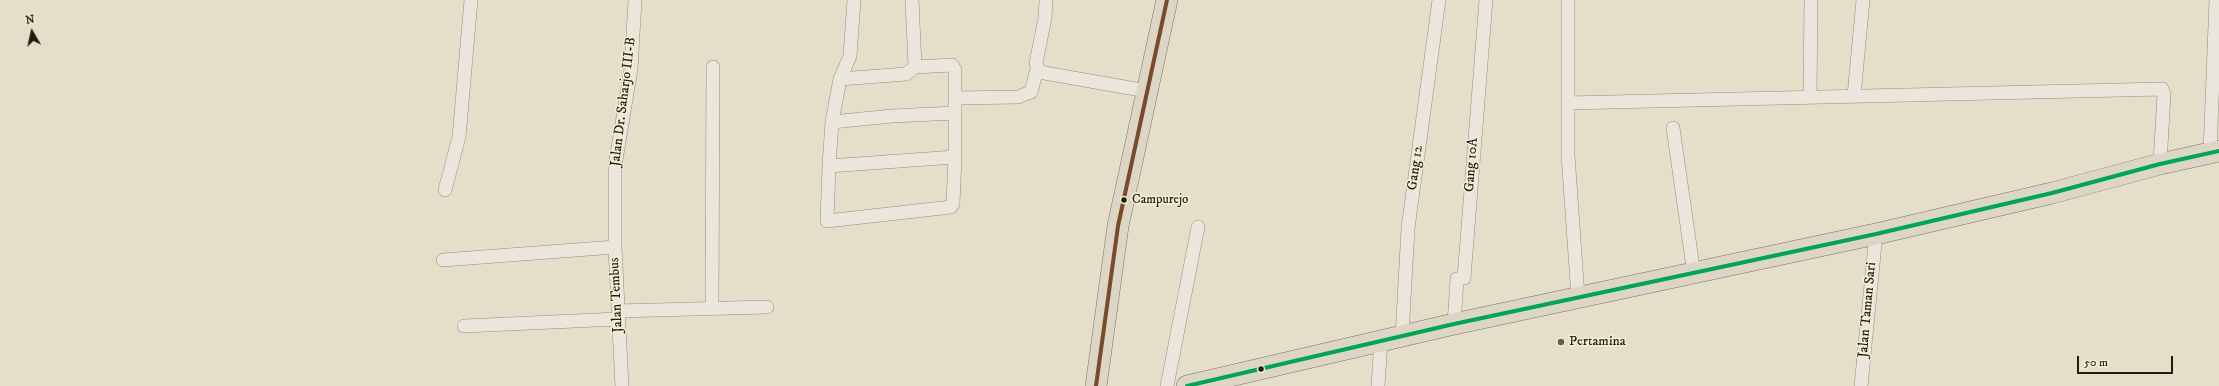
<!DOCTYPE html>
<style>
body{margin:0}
#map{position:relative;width:2219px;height:386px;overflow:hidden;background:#e5dec9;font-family:"IM FELL DW Pica",serif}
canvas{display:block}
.north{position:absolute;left:12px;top:12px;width:40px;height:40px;-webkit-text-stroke:3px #f5edd5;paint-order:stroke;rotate:351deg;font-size:11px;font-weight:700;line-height:16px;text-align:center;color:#231910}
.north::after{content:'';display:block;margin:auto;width:14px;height:18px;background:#231910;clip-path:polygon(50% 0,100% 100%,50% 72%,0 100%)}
.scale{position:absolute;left:2077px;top:356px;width:96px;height:18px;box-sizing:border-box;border:2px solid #231910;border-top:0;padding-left:5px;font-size:12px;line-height:14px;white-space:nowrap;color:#231910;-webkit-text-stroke:3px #f5edd5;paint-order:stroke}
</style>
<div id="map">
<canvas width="2219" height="386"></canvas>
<div class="north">N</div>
<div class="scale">50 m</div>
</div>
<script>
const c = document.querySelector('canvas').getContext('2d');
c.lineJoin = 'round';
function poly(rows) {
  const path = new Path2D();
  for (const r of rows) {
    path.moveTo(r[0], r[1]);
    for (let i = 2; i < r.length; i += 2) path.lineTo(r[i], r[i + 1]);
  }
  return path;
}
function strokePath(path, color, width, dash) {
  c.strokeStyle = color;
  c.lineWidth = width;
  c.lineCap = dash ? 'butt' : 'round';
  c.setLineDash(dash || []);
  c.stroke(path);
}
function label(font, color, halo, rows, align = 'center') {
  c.font = font + ' "IM FELL DW Pica",serif';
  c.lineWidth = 3;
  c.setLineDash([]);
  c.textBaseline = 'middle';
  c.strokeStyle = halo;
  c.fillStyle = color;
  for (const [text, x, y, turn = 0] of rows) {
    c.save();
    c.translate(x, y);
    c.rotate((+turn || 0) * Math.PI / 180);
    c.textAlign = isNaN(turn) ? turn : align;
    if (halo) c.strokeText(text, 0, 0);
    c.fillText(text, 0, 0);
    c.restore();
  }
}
const minor = poly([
 [854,0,850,56,840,79,832,122,892,116,955,113],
 [1046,0,1045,18,1036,63,1039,72,1147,91],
 [1568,0,1568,155,1578,297],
 [840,79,906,74,915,67,912,0],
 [1854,96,1863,0],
 [1810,97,1811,0],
 [955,98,1018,97,1031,92,1037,69],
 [1568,103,2162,89,2164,94,2160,164],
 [832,122,829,166,955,157],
 [1673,128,1694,274],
 [2210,153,2216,0],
 [829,166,827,221,951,207,953,204,955,157,955,70,952,65,915,67],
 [445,190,459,137,471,0],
 [443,260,615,247],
 [712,308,713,67],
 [618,311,767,307],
 [1454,324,1457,279,1464,278,1486,0],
 [464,326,618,319],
 [1402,336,1408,228,1439,0],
 [622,386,615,247,615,166,631,69,635,0],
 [1167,386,1198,227],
 [1378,386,1381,341],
 [1861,386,1876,234]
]);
const trunk = poly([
 [1096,386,1118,226,1167,0],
 [1187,386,1454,324,1876,234,2052,193,2160,164,2219,151]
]);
strokePath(minor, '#928d80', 14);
strokePath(trunk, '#777267', 22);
strokePath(minor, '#eae6dc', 13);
strokePath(trunk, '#ddd6c7', 21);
strokePath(poly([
 [1096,386,1118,226,1167,0]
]), '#7a4b2a', 4);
strokePath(poly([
 [1187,386,1454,324,1876,234,2052,193,2160,164,2219,151]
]), '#00a651', 4);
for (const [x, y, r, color] of [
 [1124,200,3.5,"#231910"],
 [1561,342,4,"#675e51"],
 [1261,369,3.5,"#231910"]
]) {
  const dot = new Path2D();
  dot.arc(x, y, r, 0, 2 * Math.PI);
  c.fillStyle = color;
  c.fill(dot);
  strokePath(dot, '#f5edd5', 1.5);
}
label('13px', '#231910', '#f5edd5', [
 ["Campurejo",1132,200]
], 'left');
label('14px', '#231910', '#f5edd5', [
 ["Jalan Dr. Saharjo III-B",624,102,-83],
 ["Gang 10A",1472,165,-86],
 ["Gang 12",1416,168,-82],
 ["Jalan Tembus",617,295,-93],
 ["Jalan Taman Sari",1868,310,-85]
]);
label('14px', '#231910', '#f5edd5', [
 ["Pertamina",1569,342]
], 'left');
</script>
